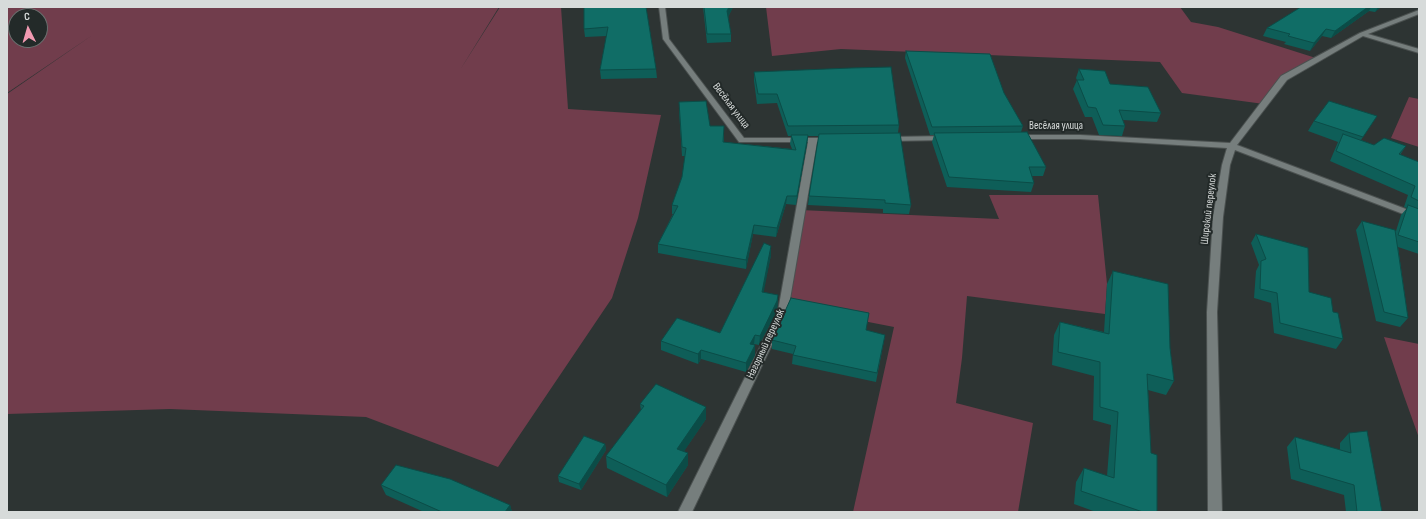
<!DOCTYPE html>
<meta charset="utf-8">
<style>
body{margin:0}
#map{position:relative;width:1426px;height:519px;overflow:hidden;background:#2d3433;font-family:"Sofia Sans Condensed",sans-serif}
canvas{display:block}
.frame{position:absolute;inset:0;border:8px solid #d7dbda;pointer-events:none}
.north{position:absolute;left:8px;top:8px;width:40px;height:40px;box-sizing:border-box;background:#232a29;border:1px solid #6b7170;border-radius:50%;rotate:355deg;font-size:11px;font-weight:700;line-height:16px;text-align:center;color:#d7dbda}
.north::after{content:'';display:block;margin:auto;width:14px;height:18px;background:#f19ab2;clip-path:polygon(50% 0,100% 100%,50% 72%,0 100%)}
</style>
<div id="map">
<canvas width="1426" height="519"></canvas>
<div class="frame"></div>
<div class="north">С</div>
</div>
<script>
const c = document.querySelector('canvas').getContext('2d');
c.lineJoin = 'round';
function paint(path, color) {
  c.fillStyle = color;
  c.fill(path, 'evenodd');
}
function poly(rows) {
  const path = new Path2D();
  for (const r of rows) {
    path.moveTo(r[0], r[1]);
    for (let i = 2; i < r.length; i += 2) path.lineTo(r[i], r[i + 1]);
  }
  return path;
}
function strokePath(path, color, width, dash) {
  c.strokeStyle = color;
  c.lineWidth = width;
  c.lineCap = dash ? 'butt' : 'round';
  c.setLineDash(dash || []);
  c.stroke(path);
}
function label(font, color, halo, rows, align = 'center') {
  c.font = font + ' "Sofia Sans Condensed",sans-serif';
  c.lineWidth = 4;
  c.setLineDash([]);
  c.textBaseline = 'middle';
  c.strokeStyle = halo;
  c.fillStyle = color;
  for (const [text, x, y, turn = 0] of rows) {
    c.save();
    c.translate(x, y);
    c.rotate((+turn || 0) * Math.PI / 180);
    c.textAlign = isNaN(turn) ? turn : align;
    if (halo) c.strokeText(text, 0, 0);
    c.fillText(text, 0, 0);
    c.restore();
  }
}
paint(poly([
 [7,7,499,7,460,70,500,7,561,7,568,109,661,115,638,218,612,298,498,467,366,417,170,409,7,414,7,94,94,34,7,93],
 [16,16,40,16,40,40,16,40],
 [766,7,1180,7,1191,22,1218,27,1319,59,1284,78,1264,104,1182,93,1160,62,841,49,772,56],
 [1409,97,1419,99,1419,147,1391,138],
 [989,195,1098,195,1107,284,1105,314,967,296,962,358,956,403,1033,423,1018,512,853,512,894,327,802,309,785,297,800,210,999,219],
 [1384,337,1419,344,1419,438,1404,396]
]), '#713d4c');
const minor = poly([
 [659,7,665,7,669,39,744,138,832,138,836,140,832,142,817,142,788,311,692,512,678,512,778,311,808,142,739,142,663,39,659,7],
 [1419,10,1419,14,1368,34,1419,49,1419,53,1363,36,1287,80,1237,145,1419,214,1419,220,1235,150,1230,165,1223,217,1217,312,1222,512,1208,512,1207,312,1213,217,1222,165,1227,148,1080,139,1016,139,1012,137,1016,135,1080,135,1230,143,1281,76,1360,33,1419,10],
 [946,136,949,136,949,140,888,141,884,139,888,137,946,136]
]);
strokePath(minor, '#4b5150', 2);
paint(minor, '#767e7d');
paint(poly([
 [646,7,656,69,657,78,601,79,600,70,607,36,585,37,584,29],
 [703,7,733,7,728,17,731,34,731,42,707,43],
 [1301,7,1381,7,1375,12,1369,11,1331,38,1322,36,1310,51,1284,44,1286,42,1263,36,1267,28],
 [906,51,1004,93,1023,126,1021,132,1046,167,1043,176,1032,176,1034,183,1031,192,947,187,932,142,934,135,930,135,905,58],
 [1079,69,1110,84,1161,113,1157,122,1123,120,1125,126,1122,136,1099,135,1092,117,1085,117,1073,89,1077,80,1076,78],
 [754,72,899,125,898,133,911,205,909,214,883,213,883,209,808,205,809,196,819,136,808,136,807,144,796,205,786,204,776,237,753,234,746,269,658,253,658,244,673,214,672,214,672,205,682,177,685,156,682,156,679,110,710,126,724,126,724,142,792,149,790,144,791,136,788,136,777,103,757,104,754,81],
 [1377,116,1361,140,1374,145,1406,146,1400,155,1419,162,1419,254,1398,247,1408,318,1400,327,1376,321,1356,230,1362,221,1396,231,1401,215,1407,208,1404,207,1408,195,1330,161,1338,142,1308,131,1314,121],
 [1256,234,1309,292,1333,312,1343,339,1336,349,1274,333,1271,303,1254,298,1256,271,1259,265,1251,243],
 [771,255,763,292,778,295,777,311,759,345,754,344,755,355,746,372,701,359,698,364,661,350,661,341,720,333],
 [1113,271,1170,348,1174,381,1166,395,1148,390,1151,453,1157,512,1096,512,1074,504,1076,482,1084,468,1107,476,1111,425,1093,420,1094,376,1052,365,1054,335,1060,322,1104,332,1107,284],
 [866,330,885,335,876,382,792,364,793,354,772,349,772,340],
 [640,404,706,407,706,419,684,451,688,465,667,497,607,468,606,456,641,411],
 [1349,433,1382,512,1346,512,1344,495,1291,479,1287,447,1295,437,1340,450,1340,443],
 [605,444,606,450,581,490,559,482,558,476],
 [381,485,510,505,512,512,424,512,386,495]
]), '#0e5e58');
paint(poly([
 [729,7,733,7,727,19,727,11],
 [1368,7,1371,7,1369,11,1331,38,1335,31],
 [1378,7,1381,7,1375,12],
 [1326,29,1322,36,1310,51,1314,43],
 [808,135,807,144,796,205,797,196],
 [787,196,786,204,776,237,777,228],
 [754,225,753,234,746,269,746,260],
 [771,246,771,255,762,301,762,292],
 [778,295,777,311,759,345,760,336],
 [755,335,754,344,750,353,750,344],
 [755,345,755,355,746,372,746,363],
 [701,350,701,359,698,364,698,354],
 [706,407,706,419,678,460,677,449],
 [605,444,606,450,581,490,579,484],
 [688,453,688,465,667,497,666,485],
 [510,505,512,512,505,512]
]), '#0b4c47');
const building = poly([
 [584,7,646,7,656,69,600,70,608,27,584,29,584,7],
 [704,7,729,7,727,11,731,34,707,34,704,7],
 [1301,7,1368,7,1335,31,1326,29,1314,43,1288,36,1290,34,1267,28,1301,7],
 [906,51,990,54,1004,93,1023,126,932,127,906,51],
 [891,67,899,125,788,126,777,94,758,94,754,72,851,68,891,67],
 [1079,69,1105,71,1110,84,1148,87,1161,113,1119,110,1125,126,1103,125,1096,108,1088,107,1077,80,1084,80,1079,69],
 [706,101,710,126,724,126,723,142,796,150,791,135,808,135,797,196,787,196,777,228,754,225,746,260,658,244,678,206,672,205,682,177,686,148,682,147,679,102,706,101],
 [1329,101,1377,116,1363,137,1314,121,1329,101],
 [1027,132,1046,167,1029,167,1034,183,949,177,934,133,1027,132],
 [900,133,911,205,885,203,885,200,809,196,819,134,900,133],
 [1343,134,1374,145,1384,138,1406,146,1399,154,1419,162,1419,201,1411,197,1415,186,1336,151,1343,134],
 [1408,205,1419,209,1419,242,1398,235,1408,205],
 [1362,221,1395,230,1408,318,1384,312,1362,221],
 [1256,234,1308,248,1309,292,1331,298,1333,312,1338,313,1343,339,1280,323,1277,293,1260,289,1261,261,1266,259,1256,234],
 [764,243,771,246,762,292,778,295,777,301,760,336,755,335,750,344,755,345,746,363,701,350,698,354,661,341,677,318,720,333,764,243],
 [1113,271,1168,284,1170,348,1174,381,1147,374,1151,453,1157,455,1157,512,1143,512,1081,491,1084,468,1114,478,1118,412,1100,407,1100,362,1058,352,1060,322,1109,334,1113,271],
 [791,298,869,313,866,330,885,335,877,373,793,355,796,346,772,340,791,298],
 [656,384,706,407,677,449,688,453,666,485,606,456,644,406,640,404,656,384],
 [1367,431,1382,512,1357,512,1354,485,1300,469,1295,437,1351,453,1349,433,1367,431],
 [584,436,605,444,579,484,558,476,584,436],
 [396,465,450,479,510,505,505,512,442,512,381,485,396,465]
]);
paint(building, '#106d66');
strokePath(building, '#0b4c47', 1);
label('11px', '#d7dbda', '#232a29', [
 ["Весёлая улица",731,106,53],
 ["Весёлая улица",1056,126],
 ["Широкий переулок",1209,209,-83],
 ["Нагорный переулок",766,344,-65]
]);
</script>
